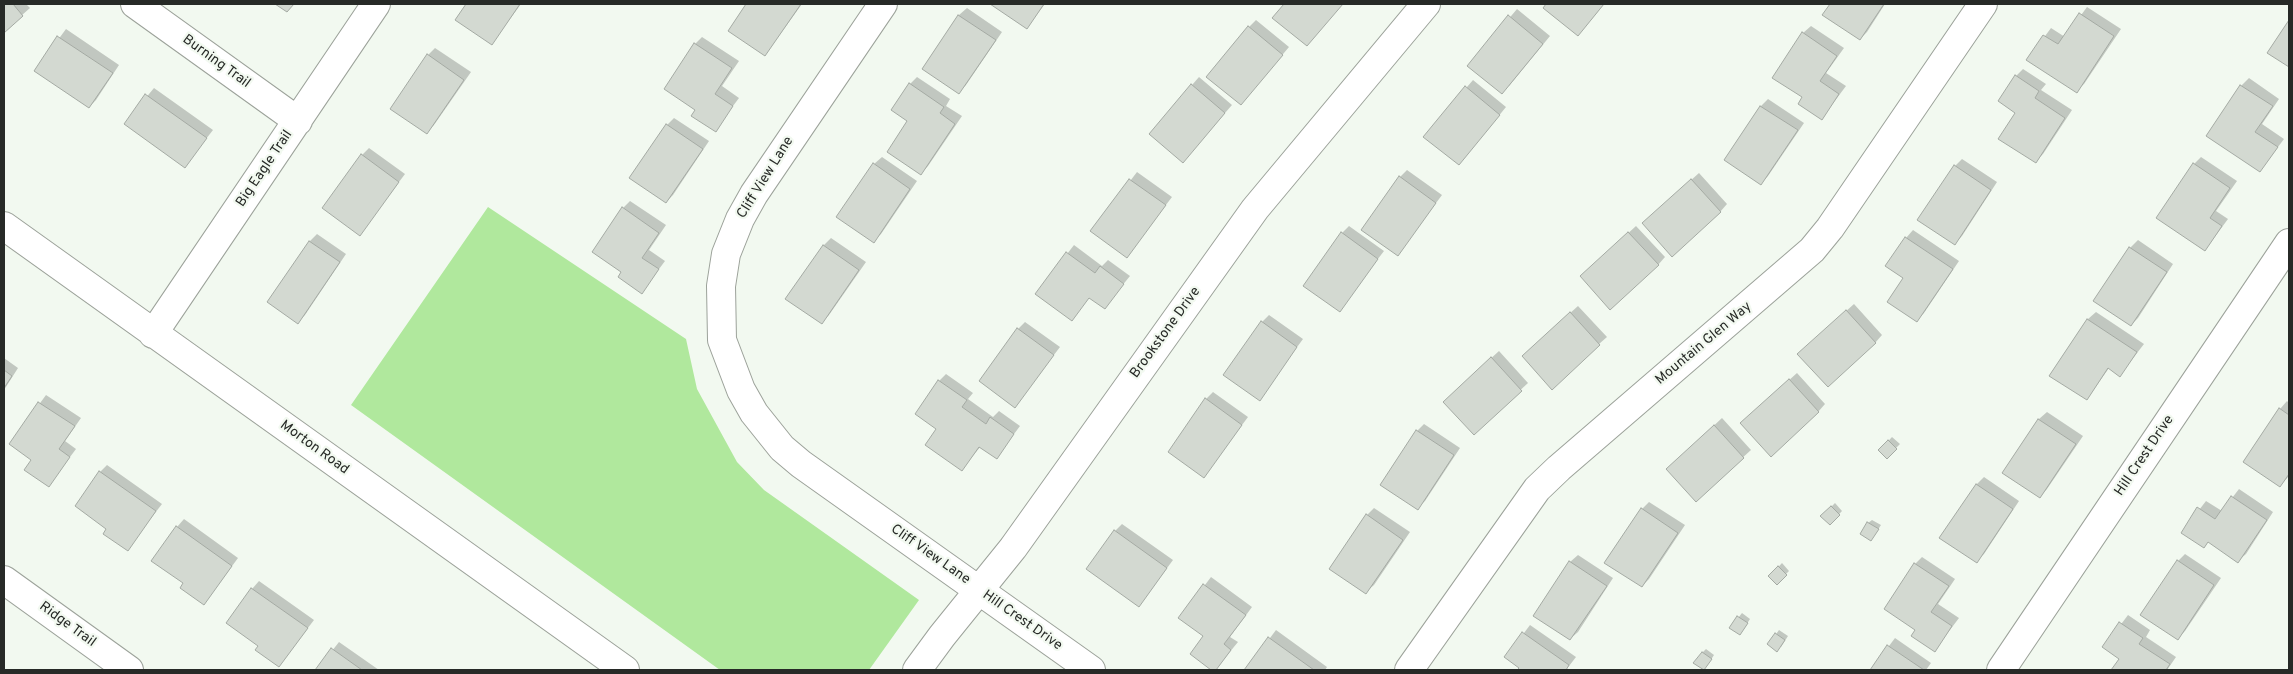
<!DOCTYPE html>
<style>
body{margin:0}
#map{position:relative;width:2293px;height:674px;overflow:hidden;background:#f2f9f0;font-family:Overpass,sans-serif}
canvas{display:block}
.frame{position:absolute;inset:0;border:5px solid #272a27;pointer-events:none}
</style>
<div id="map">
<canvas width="2293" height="674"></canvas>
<div class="frame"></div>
</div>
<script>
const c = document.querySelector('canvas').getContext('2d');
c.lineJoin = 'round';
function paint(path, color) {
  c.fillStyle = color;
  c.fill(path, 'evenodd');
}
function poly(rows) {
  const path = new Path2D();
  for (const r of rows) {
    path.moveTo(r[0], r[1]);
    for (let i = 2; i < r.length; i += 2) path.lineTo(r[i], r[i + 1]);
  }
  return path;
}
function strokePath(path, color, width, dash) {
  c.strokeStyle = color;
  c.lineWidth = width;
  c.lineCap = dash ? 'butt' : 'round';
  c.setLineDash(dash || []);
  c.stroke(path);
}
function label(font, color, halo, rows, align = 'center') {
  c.font = font + ' Overpass,sans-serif';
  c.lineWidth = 4.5;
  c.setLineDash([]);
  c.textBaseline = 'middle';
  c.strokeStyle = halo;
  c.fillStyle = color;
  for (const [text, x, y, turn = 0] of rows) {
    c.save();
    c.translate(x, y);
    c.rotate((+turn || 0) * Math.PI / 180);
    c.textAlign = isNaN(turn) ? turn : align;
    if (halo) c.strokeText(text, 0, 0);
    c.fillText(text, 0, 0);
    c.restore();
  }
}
paint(poly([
 [488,207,686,339,697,389,737,462,764,490,919,600,869,670,720,670,351,405]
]), '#b0e89d');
paint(poly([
 [4,4,26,4,30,8,4,31],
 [467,4,521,4,492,43,457,19],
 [748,4,802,4,765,55,730,31],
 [992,4,1045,4,1027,27],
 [1286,4,1342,4,1307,45,1274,18],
 [1548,4,1604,4,1585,27,1545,7],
 [1832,4,1885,4,1867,32,1860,39,1824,15],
 [2087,7,2121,29,2084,84,2076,91,2028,59,2051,28,2065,37],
 [967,8,1002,32,966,85,959,92,923,68,959,15],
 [1517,9,1550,36,1509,86,1469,66],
 [1256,20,1289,47,1241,104,1249,27],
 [1811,26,1844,48,1826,73,1846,86,1822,118,1803,97,1803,33],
 [66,29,119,65,96,100,89,107,35,71],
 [702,37,739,61,722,86,739,98,715,130,697,109,666,88,695,44],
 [435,48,471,72,434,125,427,132,428,55],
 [2023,69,2046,84,2041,90,2072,110,2043,154,2035,162,2017,112,2016,76],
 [917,77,950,99,946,106,962,116,928,166,921,173,909,121,910,84],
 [1199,77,1232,105,1183,161,1192,85],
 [2249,78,2279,99,2262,124,2284,139,2260,171,2208,136,2241,86],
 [1473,80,1506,107,1466,156,1425,136],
 [154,88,213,130,185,166,125,123],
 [1768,99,1804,123,1768,176,1761,183,1726,160,1761,106],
 [674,118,709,141,673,195,666,202,667,125],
 [369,148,405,174,360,234,362,155],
 [882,157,917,181,881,234,873,241,874,164],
 [2201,157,2237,181,2216,211,2228,219,2205,250,2194,164],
 [1962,159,1997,182,1962,236,1955,243,1955,166],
 [1407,170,1442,195,1398,254,1400,177],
 [1137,172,1172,197,1127,256,1092,231],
 [1699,173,1727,204,1720,212,1651,216],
 [630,201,666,225,649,250,665,261,642,292,623,271,623,208],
 [1349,226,1384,251,1339,310,1342,233],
 [1636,226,1665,257,1658,265,1589,269],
 [1913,230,1959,261,1924,313,1917,320,1904,277,1906,238],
 [317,234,346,254,305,315,298,322,268,302,310,241],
 [831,238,866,262,829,315,822,322,824,245],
 [2138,240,2173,264,2138,318,2131,325,2095,301,2130,248],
 [1074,245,1102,266,1108,260,1130,276,1104,308,1090,297,1071,319,1036,294],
 [1854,304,1882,335,1875,343,1806,347],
 [1578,306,1607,337,1599,344,1530,349],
 [2096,312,2144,344,2120,375,2109,368,2087,399,2051,375,2088,319],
 [1269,315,1303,339,1259,399,1262,322],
 [1025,322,1060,347,1015,406,1018,329],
 [1499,351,1528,383,1474,433,1452,394],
 [4,358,18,368,4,390],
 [1797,373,1825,404,1818,412,1749,416],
 [946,374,973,393,968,399,993,417,999,411,1020,426,997,457,981,446,962,469,938,429,939,381],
 [1213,392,1248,417,1204,476,1206,399],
 [46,395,81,418,65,441,76,449,49,485,33,460,10,444],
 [2287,401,2289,403,2289,476,2280,486,2244,462,2280,409],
 [2047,412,2083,436,2047,489,2040,497,2004,473,2039,419],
 [1722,418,1751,450,1696,500,1675,462],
 [1424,424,1460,448,1425,501,1417,508,1417,431],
 [1892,437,1900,444,1887,457,1880,450],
 [107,465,162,504,127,549,108,528,100,472],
 [1984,477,2019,501,1984,554,1976,561,1976,485],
 [2239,489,2273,512,2246,554,2238,561,2209,541,2204,547,2182,532,2206,501,2222,511],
 [1649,502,1685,525,1649,579,1642,586,1642,509],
 [1835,503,1842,511,1830,524,1822,516],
 [1374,508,1410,532,1374,585,1366,592,1367,515],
 [184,519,238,558,204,604,177,527],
 [1872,520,1881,525,1874,536,1868,523],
 [1122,524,1173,560,1139,606,1115,531],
 [2185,554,2221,578,2185,631,2178,638,2178,561],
 [1578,555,1613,578,1578,632,1570,639,1535,615,1570,562],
 [1922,557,1955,579,1938,604,1959,618,1934,651,1917,630,1915,564],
 [1782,563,1789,571,1777,583,1770,576],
 [1211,577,1252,607,1230,637,1238,642,1215,670,1191,654,1205,635,1180,618],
 [259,581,314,620,279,666,260,645,252,589],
 [1742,613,1750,619,1743,630,1731,627],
 [2128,615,2150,630,2146,637,2176,657,2167,670,2113,670,2121,658,2104,647],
 [1530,625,1576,657,1566,670,1519,670,1520,668,1506,657],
 [1276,630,1327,667,1325,670,1246,670],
 [1779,630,1788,636,1781,647,1769,644],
 [1895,638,1931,663,1926,670,1871,670],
 [339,642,379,670,317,670],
 [1706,649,1714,655,1707,666,1702,653]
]), '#0003');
const building = poly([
 [4,4,13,4,23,16,4,33,4,4],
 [275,4,294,4,287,12,275,4],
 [466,4,520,4,492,45,455,20,466,4],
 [746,4,801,4,765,56,728,31,746,4],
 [990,4,1044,4,1027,29,990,4],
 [1284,4,1343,4,1307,46,1272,18,1284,4],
 [1546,4,1604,4,1578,36,1543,8,1546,4],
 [1830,4,1884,4,1860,40,1822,15,1830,4],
 [2079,13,2114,36,2077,93,2026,60,2043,35,2058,44,2079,13],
 [958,15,996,40,959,94,922,69,958,15],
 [1508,15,1543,44,1502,94,1467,66,1508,15],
 [2289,20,2289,67,2267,53,2289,20],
 [1248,26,1283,55,1241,105,1206,77,1248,26],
 [1802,32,1837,56,1820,81,1839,94,1822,120,1798,104,1802,97,1772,78,1802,32],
 [57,36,113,73,89,108,34,71,57,36],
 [694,43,732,68,715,94,733,106,716,132,691,116,695,110,664,89,694,43],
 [427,54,464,80,427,134,390,109,427,54],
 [2015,75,2039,91,2035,98,2065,118,2036,163,1998,139,2015,113,1998,101,2015,75],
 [909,83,944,107,940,113,955,124,921,175,887,152,907,121,891,110,909,83],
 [1191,84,1225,113,1183,163,1149,134,1191,84],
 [2240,85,2273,106,2255,132,2278,147,2260,172,2206,136,2240,85],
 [1465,86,1500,115,1459,165,1423,137,1465,86],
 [145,94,207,138,185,168,124,124,145,94],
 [1760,106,1798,130,1761,185,1724,160,1760,106],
 [666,124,703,149,666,203,629,178,666,124],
 [361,154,399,182,360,236,322,208,361,154],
 [873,163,910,189,874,243,836,217,873,163],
 [2193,163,2230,188,2210,218,2222,226,2205,251,2156,218,2193,163],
 [1954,165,1991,190,1955,245,1917,220,1954,165],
 [1399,176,1436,203,1398,256,1361,230,1399,176],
 [1129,179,1166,205,1127,258,1090,231,1129,179],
 [1691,179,1721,212,1672,257,1642,223,1691,179],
 [622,207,659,233,642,258,659,269,642,294,618,277,621,272,592,252,622,207],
 [1341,232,1378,259,1340,312,1303,286,1341,232],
 [1628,232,1659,265,1610,310,1580,276,1628,232],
 [1905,237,1953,269,1917,322,1887,302,1903,278,1885,266,1905,237],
 [309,241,340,262,298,324,267,302,309,241],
 [823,245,859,270,822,324,785,299,823,245],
 [2129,247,2167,272,2131,326,2093,301,2129,247],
 [1066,252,1095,273,1100,266,1124,284,1105,309,1089,298,1072,321,1035,294,1066,252],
 [1846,310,1876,343,1828,387,1797,354,1846,310],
 [1570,312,1600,345,1552,390,1522,356,1570,312],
 [2087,319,2137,352,2120,377,2108,368,2087,400,2049,376,2087,319],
 [1261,321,1297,347,1260,401,1223,375,1261,321],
 [1017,328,1054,355,1015,408,979,381,1017,328],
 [1491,357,1522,391,1474,435,1443,402,1491,357],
 [4,370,12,376,4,388,4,370],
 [1789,379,1819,412,1771,457,1740,423,1789,379],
 [938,380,967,400,962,407,986,424,990,417,1014,434,997,459,979,447,962,471,925,445,936,429,915,414,938,380],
 [1205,398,1242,425,1204,478,1168,452,1205,398],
 [38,402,75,426,59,449,70,457,49,487,24,470,31,460,9,444,38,402],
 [2279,408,2289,415,2289,474,2280,487,2243,462,2279,408],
 [2038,419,2076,444,2040,498,2002,473,2038,419],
 [1714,425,1744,458,1696,502,1666,469,1714,425],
 [1416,430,1454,455,1418,510,1380,485,1416,430],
 [1888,440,1897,449,1887,459,1878,450,1888,440],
 [99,471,156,511,128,551,103,534,106,529,75,506,99,471],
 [1976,484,2013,509,1977,563,1939,538,1976,484],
 [2231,496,2267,520,2238,563,2208,542,2204,548,2181,533,2197,507,2215,519,2231,496],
 [1831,506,1840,515,1830,525,1820,516,1831,506],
 [1641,508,1678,533,1642,587,1604,563,1641,508],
 [1366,514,1403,540,1366,594,1329,569,1366,514],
 [1867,522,1879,529,1871,541,1860,534,1867,522],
 [176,526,232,566,204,605,180,588,183,583,151,561,176,526],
 [1114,530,1167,568,1139,607,1086,569,1114,530],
 [2177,560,2214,585,2178,640,2140,615,2177,560],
 [1569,561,1607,586,1570,640,1533,616,1569,561],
 [1914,563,1949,586,1931,612,1952,626,1935,652,1911,636,1915,630,1884,609,1914,563],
 [1778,566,1787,575,1777,585,1768,576,1778,566],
 [1203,584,1246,615,1224,644,1231,650,1216,670,1211,670,1190,654,1203,636,1178,618,1203,584],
 [251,588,308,628,279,667,255,650,258,646,226,623,251,588],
 [1737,616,1748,623,1740,635,1729,628,1737,616],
 [2119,622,2143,638,2139,644,2170,664,2166,670,2111,670,2119,659,2102,647,2119,622],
 [1522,632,1569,665,1566,670,1517,670,1519,668,1504,657,1522,632],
 [1775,633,1785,640,1777,652,1767,644,1775,633],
 [1268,637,1314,670,1244,670,1268,637],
 [1887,645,1924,670,1870,670,1887,645],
 [331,648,362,670,315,670,331,648],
 [1702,652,1712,659,1704,670,1693,663,1702,652]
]);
paint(building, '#d3d9d1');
strokePath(building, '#a4aaa3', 1);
const minor = poly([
 [135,4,298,121],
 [883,4,754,194,740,219,726,254,721,286,722,340,741,390,754,413,782,448,801,464,1091,670],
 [4,226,625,670],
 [153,334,376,4],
 [4,580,129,670],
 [917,670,942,636,1013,548,1255,209,1426,4],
 [1409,670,1537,489,1559,468,1812,250,1830,228,1983,4],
 [2001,670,2289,243]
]);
strokePath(minor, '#9ca29a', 30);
strokePath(minor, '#fff', 28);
label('14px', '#272a27', '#f2f9f0', [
 ["Burning Trail",216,62,36],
 ["Big Eagle Trail",265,169,-56],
 ["Cliff View Lane",766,178,-58],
 ["Brookstone Drive",1166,333,-54],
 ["Mountain Glen Way",1704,344,-40],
 ["Morton Road",314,448,36],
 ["Hill Crest Drive",2145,456,-56],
 ["Cliff View Lane",930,555,35],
 ["Hill Crest Drive",1022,621,35],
 ["Ridge Trail",67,625,36]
]);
</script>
